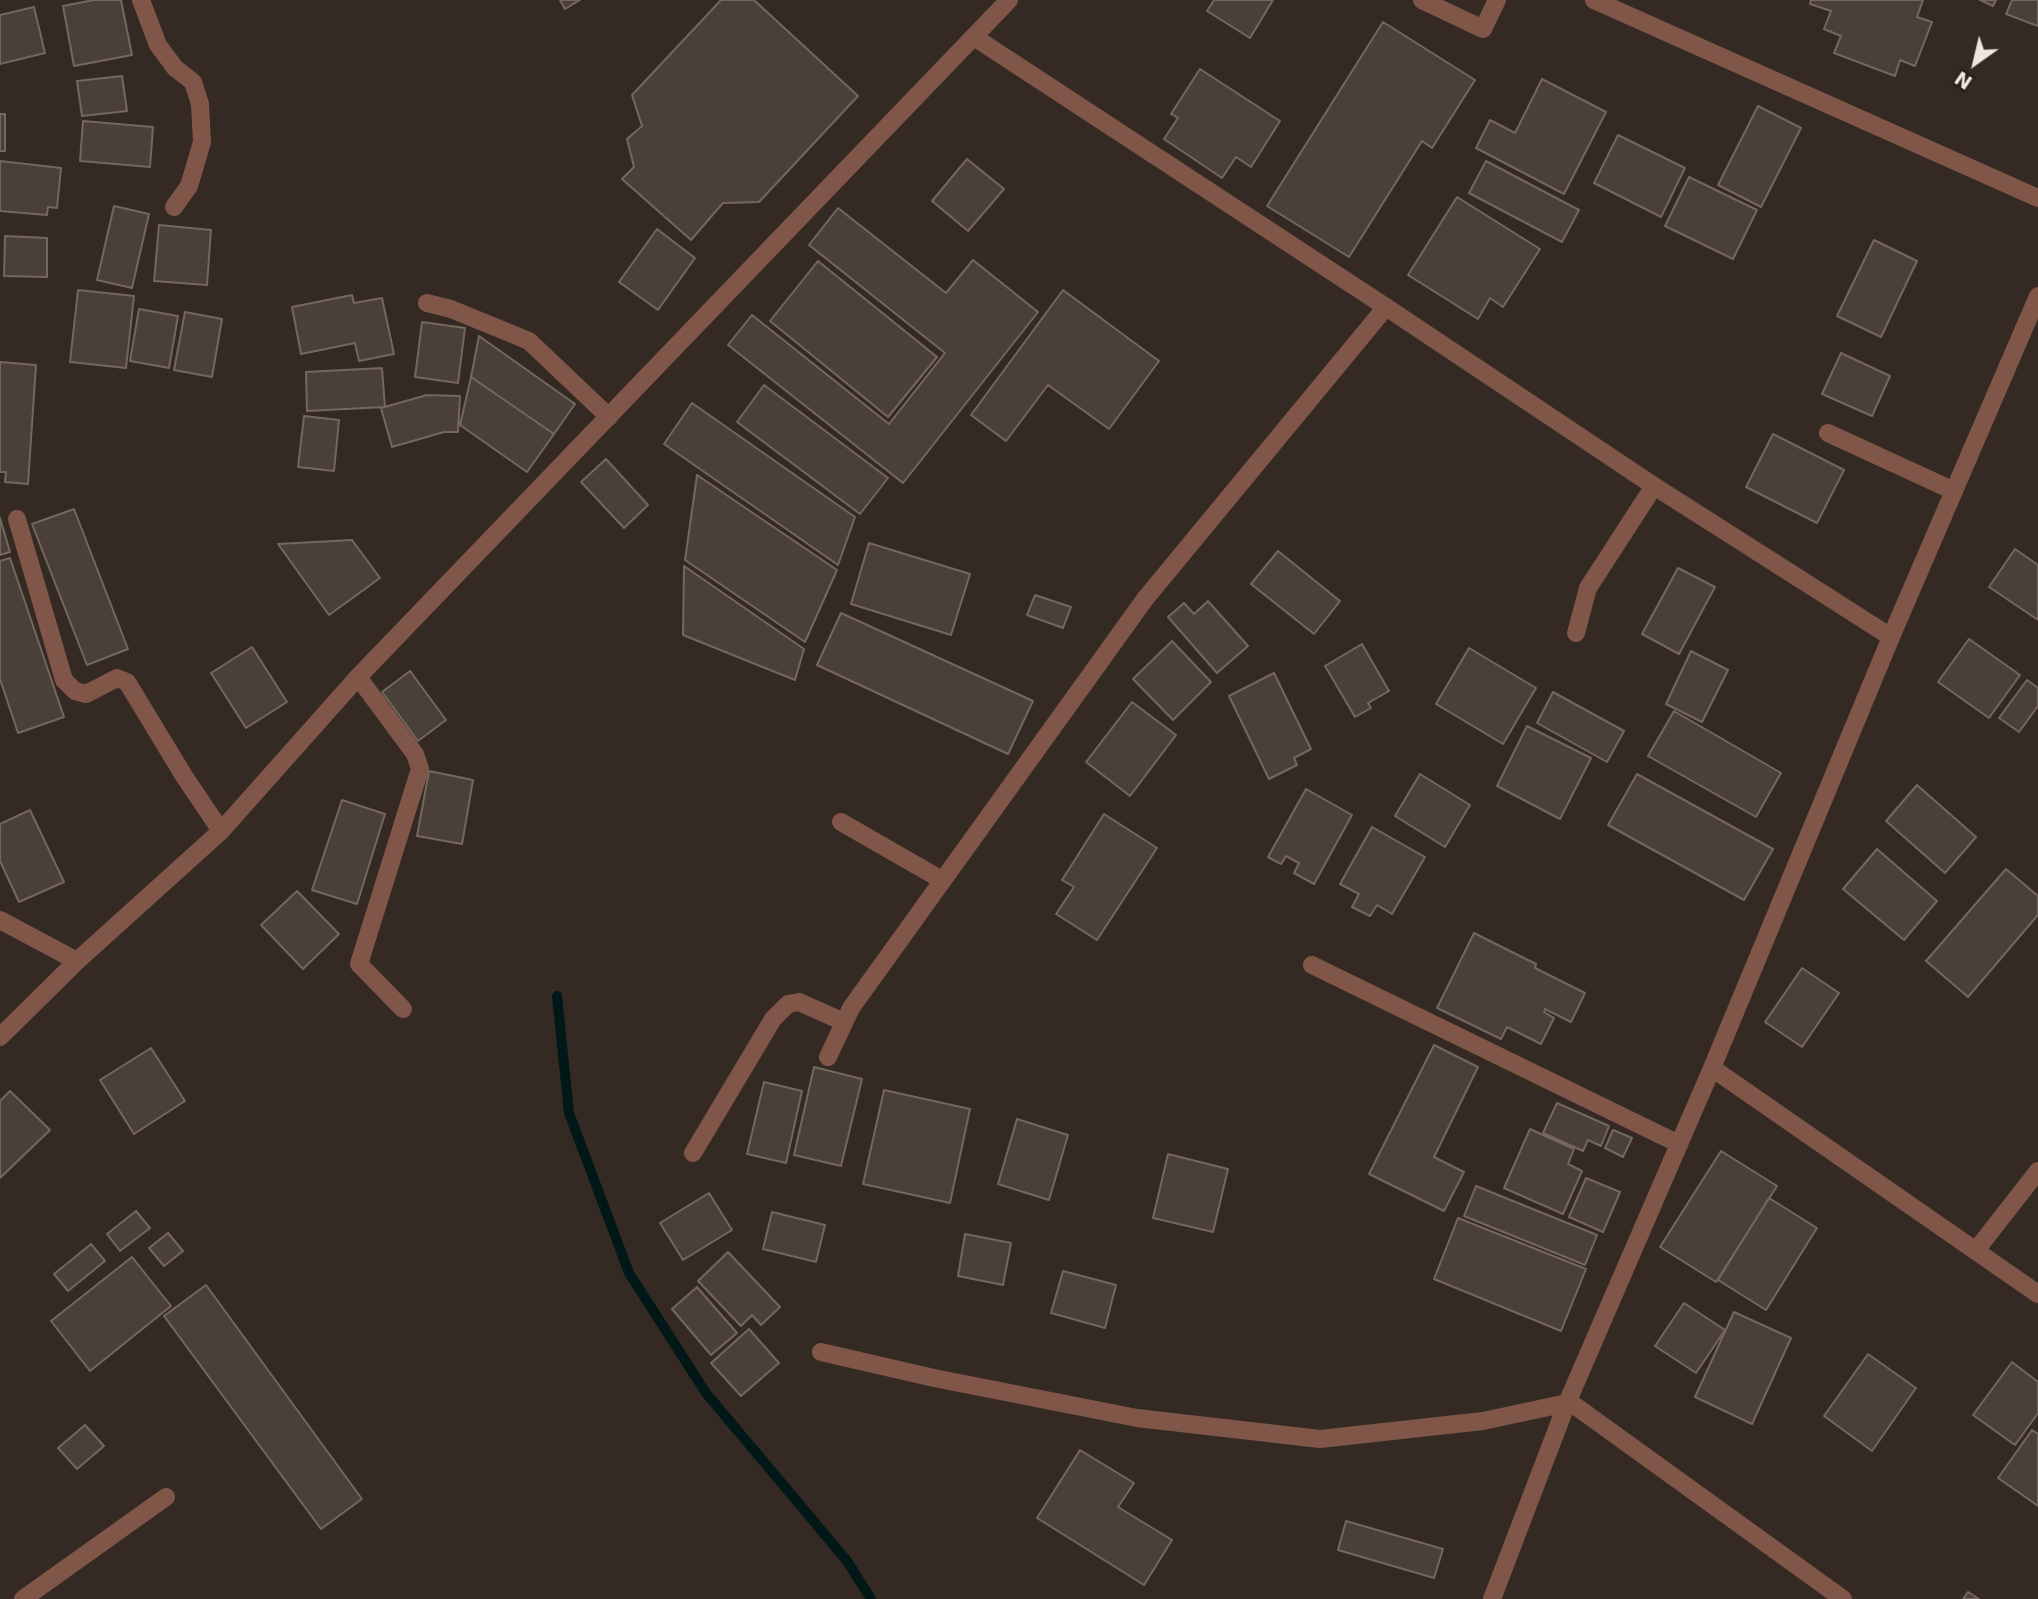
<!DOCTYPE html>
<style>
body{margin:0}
#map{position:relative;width:2038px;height:1599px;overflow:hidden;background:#342a23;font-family:"DejaVu Sans",sans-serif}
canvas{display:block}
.north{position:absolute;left:1940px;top:28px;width:70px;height:70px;-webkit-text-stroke:5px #2a2019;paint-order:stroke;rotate:214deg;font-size:19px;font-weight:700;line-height:28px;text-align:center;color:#ece5e0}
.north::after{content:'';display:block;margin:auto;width:24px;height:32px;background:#ece5e0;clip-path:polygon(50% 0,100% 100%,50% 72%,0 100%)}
</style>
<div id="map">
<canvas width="2038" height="1599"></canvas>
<div class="north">N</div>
</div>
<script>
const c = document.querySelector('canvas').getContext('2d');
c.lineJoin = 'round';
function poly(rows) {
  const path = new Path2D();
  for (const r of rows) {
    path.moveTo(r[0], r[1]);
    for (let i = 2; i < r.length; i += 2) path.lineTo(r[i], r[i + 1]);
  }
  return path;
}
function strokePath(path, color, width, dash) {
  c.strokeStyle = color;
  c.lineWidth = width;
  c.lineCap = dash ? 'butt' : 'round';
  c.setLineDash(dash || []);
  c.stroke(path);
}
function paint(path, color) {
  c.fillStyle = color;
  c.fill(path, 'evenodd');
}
strokePath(poly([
 [557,996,569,1113,629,1273,706,1393,847,1561,871,1599]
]), '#021818', 10);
const building = poly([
 [94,0,121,0,132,55,74,66,63,6,94,0],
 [560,0,580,0,565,9,560,0],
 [721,0,754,0,858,96,759,202,723,203,691,240,622,179,634,167,627,139,642,126,632,95,721,0],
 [1214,0,1273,0,1250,38,1207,11,1214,0],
 [1811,0,1923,0,1917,17,1932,22,1915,66,1900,60,1895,76,1834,53,1841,36,1824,29,1831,11,1810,4,1811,0],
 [1980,0,1996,0,1993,6,1980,0],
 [2012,0,2038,0,2038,26,2006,14,2012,0],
 [34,7,45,53,0,64,0,15,34,7],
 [1383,22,1475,80,1432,148,1422,141,1349,257,1267,206,1383,22],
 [1200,69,1280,121,1251,167,1236,157,1222,178,1164,139,1178,118,1171,114,1200,69],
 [122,76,127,111,82,116,77,81,122,76],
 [1542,79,1606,112,1564,194,1476,148,1490,120,1515,133,1542,79],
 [1758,106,1801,128,1761,207,1718,185,1758,106],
 [0,114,5,114,5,151,0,151,0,114],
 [83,121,153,127,150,167,80,161,83,121],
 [1618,135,1685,168,1661,217,1594,183,1618,135],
 [967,159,1004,189,968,231,932,201,967,159],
 [0,161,61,168,57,208,48,207,47,215,0,211,0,161],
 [1486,161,1579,210,1562,242,1469,193,1486,161],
 [1689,177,1757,210,1733,259,1665,226,1689,177],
 [1457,197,1540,249,1503,307,1490,298,1478,319,1408,275,1457,197],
 [114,206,149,214,132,288,97,280,114,206],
 [838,208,946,293,973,260,1038,312,903,483,728,345,752,315,889,424,945,353,809,245,838,208],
 [159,225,211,230,207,285,154,281,159,225],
 [657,229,695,258,658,310,619,282,657,229],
 [5,236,47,238,47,277,4,276,5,236],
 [1874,240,1917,261,1881,337,1837,316,1874,240],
 [818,261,937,357,888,417,770,321,818,261],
 [78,290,134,296,126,368,70,362,78,290],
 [1063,290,1159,361,1109,429,1048,385,1006,441,971,415,1063,290],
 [352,295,354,303,382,298,394,354,359,361,355,343,301,354,292,307,352,295],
 [139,309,178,316,169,368,130,361,139,309],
 [185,312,222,319,212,377,174,370,185,312],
 [422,322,465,328,458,383,415,377,422,322],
 [479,336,575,404,554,434,471,377,479,336],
 [1841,353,1890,376,1872,416,1822,394,1841,353],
 [0,362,36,365,28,484,5,482,6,472,0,472,0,362],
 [382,368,385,407,307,411,306,372,382,368],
 [471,377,554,434,527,472,460,425,471,377],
 [764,385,888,478,860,514,737,422,764,385],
 [427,395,460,396,458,432,444,432,392,447,381,408,427,395],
 [692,403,855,517,838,565,664,444,692,403],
 [304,416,339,420,334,471,298,467,304,416],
 [1773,434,1844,470,1817,523,1746,487,1773,434],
 [606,459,648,505,624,528,581,482,606,459],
 [697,475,837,570,805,642,685,560,697,475],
 [74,509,128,649,87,665,32,524,74,509],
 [0,518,10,552,0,555,0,518],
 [352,540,380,578,329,615,278,544,352,540],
 [869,543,970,574,951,635,851,604,869,543],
 [2015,549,2038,565,2038,620,1989,587,2015,549],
 [1278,551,1340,601,1314,634,1251,584,1278,551],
 [10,558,64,717,18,733,0,679,0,561,10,558],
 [684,566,804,649,795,680,683,635,684,566],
 [1678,568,1715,587,1679,654,1642,634,1678,568],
 [1035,595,1071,607,1063,628,1027,615,1035,595],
 [1208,601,1248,646,1217,673,1168,617,1184,603,1194,614,1208,601],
 [841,613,1033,701,1008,754,817,665,841,613],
 [1969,639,2020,675,1989,718,1938,682,1969,639],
 [1172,641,1211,682,1173,720,1133,679,1172,641],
 [1362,644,1389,691,1368,703,1371,708,1355,717,1325,666,1362,644],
 [252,647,287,702,246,728,211,673,252,647],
 [1469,648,1536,688,1503,744,1436,704,1469,648],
 [1691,651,1728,670,1702,722,1666,704,1691,651],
 [410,671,446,720,418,741,382,692,410,671],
 [1274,673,1311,749,1294,758,1297,765,1269,779,1229,696,1274,673],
 [2027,680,2038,688,2038,706,2019,732,1999,718,2027,680],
 [1553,692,1624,731,1607,762,1537,723,1553,692],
 [1132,702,1176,735,1130,796,1086,762,1132,702],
 [1674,711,1781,773,1756,817,1648,756,1674,711],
 [1527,726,1591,758,1560,819,1497,786,1527,726],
 [429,771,473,780,462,844,417,836,429,771],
 [1420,774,1470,805,1445,847,1395,816,1420,774],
 [1637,774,1773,849,1744,900,1608,825,1637,774],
 [1917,785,1976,837,1945,873,1886,821,1917,785],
 [1306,789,1352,815,1314,884,1294,873,1299,863,1286,856,1281,864,1268,857,1306,789],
 [342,800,385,814,357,904,312,890,342,800],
 [30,810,64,882,19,902,0,861,0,824,30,810],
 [1104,814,1157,848,1097,940,1056,914,1074,887,1062,880,1104,814],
 [1372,827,1425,857,1392,914,1377,905,1370,916,1352,907,1359,894,1340,884,1372,827],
 [1877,849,1937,901,1904,940,1843,889,1877,849],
 [2006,869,2038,896,2038,915,1968,997,1926,961,2006,869],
 [297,891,339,934,303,969,261,925,297,891],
 [1474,933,1536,964,1535,968,1585,993,1571,1022,1545,1009,1544,1012,1554,1018,1541,1044,1507,1027,1501,1039,1437,1008,1474,933],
 [1802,968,1839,993,1802,1047,1765,1022,1802,968],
 [1434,1045,1478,1067,1434,1157,1464,1172,1444,1211,1369,1174,1434,1045],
 [151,1048,185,1101,134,1134,100,1080,151,1048],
 [814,1067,862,1079,841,1166,794,1155,814,1067],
 [764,1082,802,1091,786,1163,747,1154,764,1082],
 [884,1090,970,1109,950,1203,863,1184,884,1090],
 [10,1091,50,1130,0,1178,0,1101,10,1091],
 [1557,1103,1609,1126,1601,1146,1588,1140,1583,1151,1543,1133,1557,1103],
 [1017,1119,1068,1135,1049,1200,998,1184,1017,1119],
 [1530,1129,1574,1149,1568,1164,1582,1171,1563,1214,1504,1188,1530,1129],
 [1613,1130,1632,1138,1623,1157,1605,1148,1613,1130],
 [1721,1151,1777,1186,1716,1282,1660,1247,1721,1151],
 [1168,1154,1228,1169,1213,1232,1153,1218,1168,1154],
 [1586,1178,1620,1192,1603,1232,1569,1217,1586,1178],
 [1476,1186,1597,1235,1585,1265,1464,1216,1476,1186],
 [709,1193,732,1230,683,1260,660,1223,709,1193],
 [1769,1198,1817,1228,1766,1310,1718,1280,1769,1198],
 [136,1211,150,1228,120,1251,107,1234,136,1211],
 [772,1212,825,1225,816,1262,763,1249,772,1212],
 [1458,1218,1586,1269,1561,1331,1434,1279,1458,1218],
 [168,1233,183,1251,164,1266,149,1248,168,1233],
 [965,1234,1011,1243,1003,1285,958,1276,965,1234],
 [91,1244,105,1261,68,1291,54,1274,91,1244],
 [728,1252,780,1307,761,1325,752,1315,741,1326,698,1281,728,1252],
 [132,1257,171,1306,90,1371,51,1321,132,1257],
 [1063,1271,1116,1285,1105,1328,1051,1313,1063,1271],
 [206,1285,362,1499,321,1529,164,1316,206,1285],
 [697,1287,737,1333,711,1355,672,1309,697,1287],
 [1684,1303,1725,1330,1696,1373,1655,1346,1684,1303],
 [1734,1312,1791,1338,1752,1424,1695,1397,1734,1312],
 [749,1329,779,1363,741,1396,711,1363,749,1329],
 [1868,1354,1916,1388,1872,1451,1824,1416,1868,1354],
 [2012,1362,2038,1382,2038,1413,2015,1445,1973,1415,2012,1362],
 [85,1425,104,1446,77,1469,58,1448,85,1425],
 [2032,1430,2038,1434,2038,1506,1998,1478,2032,1430],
 [1080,1450,1134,1483,1118,1507,1172,1540,1144,1585,1037,1518,1080,1450],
 [1346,1521,1443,1549,1434,1578,1338,1550,1346,1521],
 [1968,1592,1979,1599,1963,1599,1968,1592]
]);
paint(building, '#4b4039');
strokePath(building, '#73675f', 2);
strokePath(poly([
 [141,0,158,45,175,68,193,82,200,104,202,142,189,186,174,207],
 [1422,0,1483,29,1497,0],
 [427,303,451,309,529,341,609,417],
 [1828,433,1954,491],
 [17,519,64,680,75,691,86,694,117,678,127,682,184,776,221,831],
 [1576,633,1588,588,1654,486],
 [358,677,415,754,420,769,359,964,403,1009],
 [841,822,942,880],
 [0,920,77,961],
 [1312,965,1679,1144],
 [828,1057,851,1008,1145,599,1386,307],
 [693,1153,773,1019,788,1004,799,1002,844,1022],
 [821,1352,934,1378,1137,1418,1320,1439,1483,1421,1567,1403],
 [23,1599,166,1497]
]), '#7f5648', 18);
strokePath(poly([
 [1594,0,2038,198],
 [974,37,1386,307,1654,486,1891,637],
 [0,1037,77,961,221,831,358,677,1009,0],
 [1712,1068,2038,1294],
 [1977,1249,2038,1171],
 [1567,1403,1574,1405,1843,1599],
 [1492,1599,1567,1403,1712,1068,1891,637,2038,296]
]), '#7f5648', 18);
</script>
